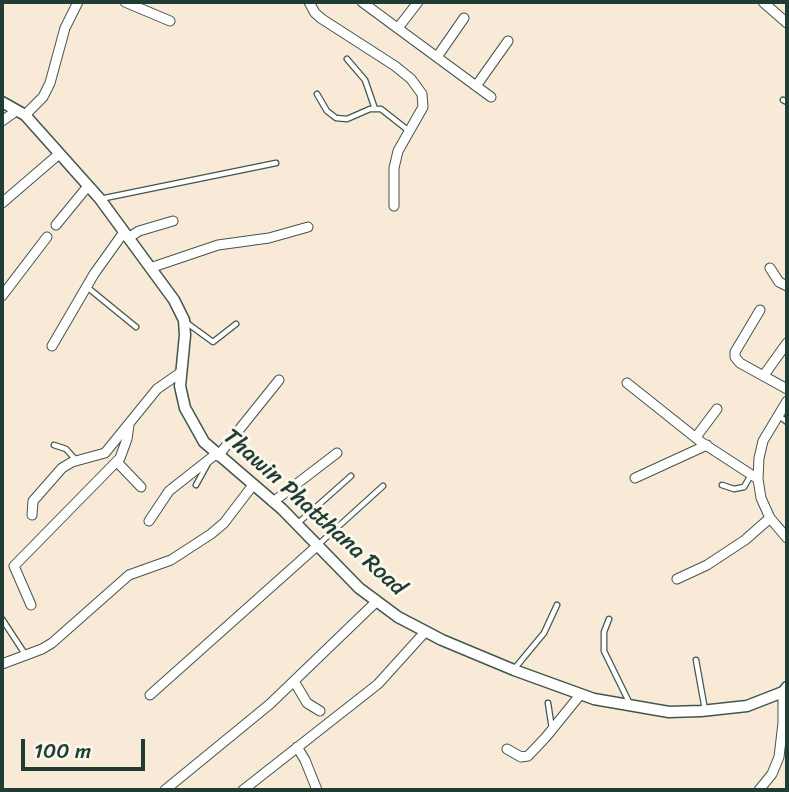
<!DOCTYPE html>
<style>
body{margin:0}
#map{position:relative;width:789px;height:792px;overflow:hidden;background:#f8ead7;font-family:Sriracha,sans-serif}
canvas{display:block}
.frame{position:absolute;inset:0;border:4px solid #1f3d34;pointer-events:none}
.scale{position:absolute;left:21px;top:739px;width:124px;height:32px;box-sizing:border-box;border:4px solid #1f3d34;border-top:0;padding-left:9px;font-size:21px;line-height:24px;white-space:nowrap;color:#1f3d34;-webkit-text-stroke:5px #fbf7ec;paint-order:stroke}
</style>
<div id="map">
<canvas width="789" height="792"></canvas>
<div class="frame"></div>
<div class="scale">100 m</div>
</div>
<script>
const c = document.querySelector('canvas').getContext('2d');
c.lineJoin = 'round';
function poly(rows) {
  const path = new Path2D();
  for (const r of rows) {
    path.moveTo(r[0], r[1]);
    for (let i = 2; i < r.length; i += 2) path.lineTo(r[i], r[i + 1]);
  }
  return path;
}
function strokePath(path, color, width, dash) {
  c.strokeStyle = color;
  c.lineWidth = width;
  c.lineCap = dash ? 'butt' : 'round';
  c.setLineDash(dash || []);
  c.stroke(path);
}
function label(font, color, halo, rows, align = 'center') {
  c.font = font + ' Sriracha,sans-serif';
  c.lineWidth = 6;
  c.setLineDash([]);
  c.textBaseline = 'middle';
  c.strokeStyle = halo;
  c.fillStyle = color;
  for (const [text, x, y, turn = 0] of rows) {
    c.save();
    c.translate(x, y);
    c.rotate((+turn || 0) * Math.PI / 180);
    c.textAlign = isNaN(turn) ? turn : align;
    if (halo) c.strokeText(text, 0, 0);
    c.fillText(text, 0, 0);
    c.restore();
  }
}
const service = poly([
 [347,59,365,80,375,109],
 [317,94,327,111,336,118,347,119,370,109,381,109,409,131],
 [783,100,787,102],
 [100,199,276,163],
 [87,287,136,327],
 [187,323,213,342,236,324],
 [779,416,787,422],
 [54,445,66,449,76,460],
 [196,485,207,465],
 [722,485,734,489,744,487,751,475],
 [297,524,351,476],
 [319,544,383,486],
 [2,619,25,654],
 [609,619,604,632,604,651,629,702],
 [696,660,705,710],
 [515,668,544,633,557,605],
 [548,703,552,729]
]);
const minor = poly([
 [125,2,170,21],
 [309,2,315,13,322,19,395,66,411,79,422,94,423,107,398,151,394,168,394,206],
 [362,2,491,97],
 [763,2,787,23],
 [398,28,418,2],
 [437,57,464,18],
 [476,86,508,41],
 [25,115,43,97,50,83,65,28,78,2],
 [2,121,16,111],
 [2,203,59,154],
 [56,225,88,186],
 [128,238,139,231,173,221],
 [150,268,218,245,269,238,308,227],
 [770,268,779,282,787,286],
 [2,296,47,237],
 [760,310,735,352,735,357,740,363,787,389],
 [52,346,94,274,124,232],
 [764,375,787,343],
 [627,383,701,442,758,479],
 [787,401,763,441,759,458,758,479,761,498,770,518,787,538],
 [696,437,717,409],
 [218,456,279,380],
 [117,462,141,487],
 [635,478,707,445],
 [273,502,337,453],
 [32,515,33,501,62,468,72,462,105,453,157,389,180,373],
 [149,521,169,491,216,454],
 [677,579,707,565,745,540,770,518],
 [31,605,14,566,120,458,127,439,129,425],
 [2,664,42,649,52,643,129,575,171,560,211,534,224,523,253,485],
 [294,681,307,703,320,711],
 [150,695,317,546],
 [297,747,305,760,317,790],
 [507,749,521,757,528,756,546,737,580,695],
 [165,790,270,704,377,601],
 [243,790,378,684,425,632],
 [759,790,772,774,779,757,783,723,783,692]
]);
const tertiary = poly([
 [2,102,25,115,100,199,174,300,184,320,185,335,180,386,185,408,204,442,282,509,359,588,398,617,442,640,514,670,594,699,669,712,701,711,747,706,783,692,787,687]
]);
strokePath(service, '#40574c', 7);
strokePath(minor, '#40574c', 11);
strokePath(tertiary, '#40574c', 13);
strokePath(service, '#fff', 4.5);
strokePath(minor, '#fff', 9);
strokePath(tertiary, '#fff', 10);
label('23px', '#1f3d34', '#fbf7ec', [
 ["Thawin Phatthana Road",314,513,42]
]);
</script>
